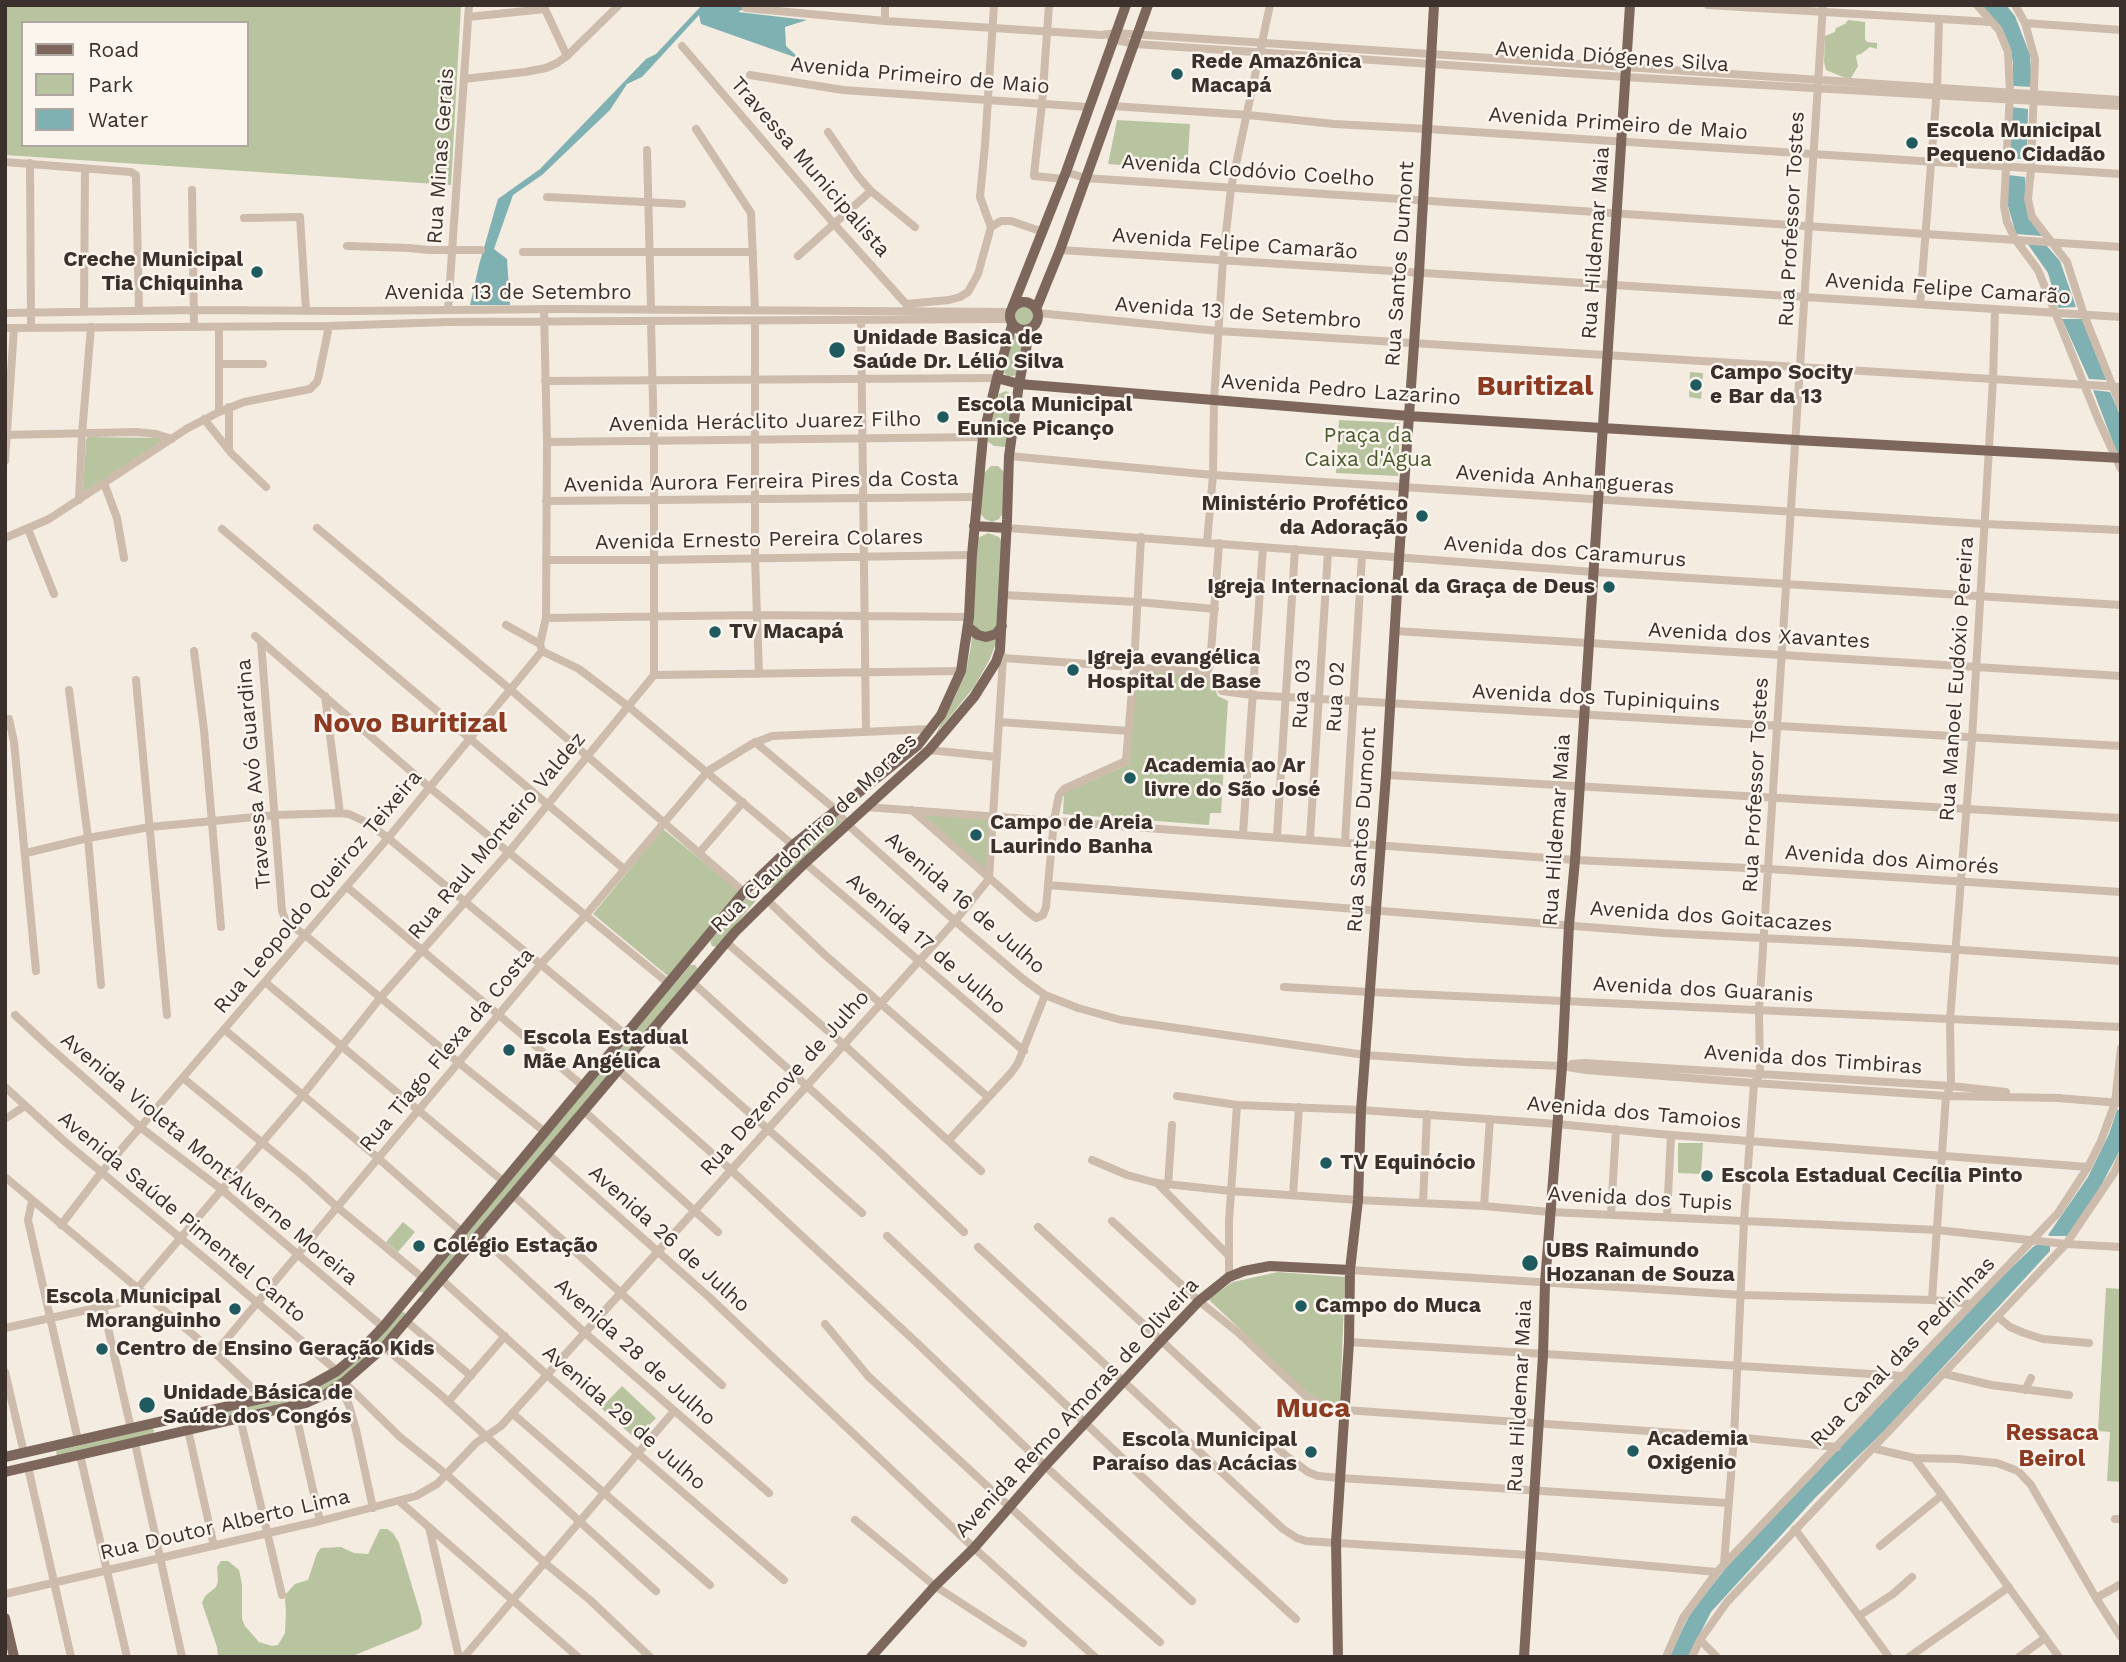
<!DOCTYPE html>
<meta charset="utf-8">
<style>
body{margin:0}
#map{position:relative;width:2126px;height:1662px;overflow:hidden;background:#f4ebe1;font-family:"Work Sans",sans-serif}
canvas{display:block}
.frame{position:absolute;inset:0;border:7px solid #3b302b;pointer-events:none}
.legend{position:absolute;left:21px;top:21px;width:228px;height:126px;box-sizing:border-box;background:#fbf5ee;border:2px solid #aea6a0;margin:0;padding:9px 12px;list-style:none;font-size:21px;color:#3b302b}
.legend li{display:flex;align-items:center;gap:14px;height:35px}
.legend b{width:35px;border:2px solid #aea6a0}
</style>
<div id="map">
<canvas width="2126" height="1662"></canvas>
<div class="frame"></div>
<ul class="legend">
<li><b style="height:9px;background:#7d675c"></b>Road</li>
<li><b style="height:19px;background:#b8c4a0"></b>Park</li>
<li><b style="height:19px;background:#7fb0b2"></b>Water</li>
</ul>
</div>
<script>
const c = document.querySelector('canvas').getContext('2d');
c.lineJoin = 'round';
function paint(path, color) {
  c.fillStyle = color;
  c.fill(path, 'evenodd');
}
function poly(rows) {
  const path = new Path2D();
  for (const r of rows) {
    if (r.length === 3) {
      path.moveTo(r[0] + r[2], r[1]);
      path.arc(r[0], r[1], r[2], 0, 2 * Math.PI);
      continue;
    }
    path.moveTo(r[0], r[1]);
    for (let i = 2; i < r.length; i += 2) path.lineTo(r[i], r[i + 1]);
  }
  return path;
}
function strokePath(path, color, width, dash) {
  c.strokeStyle = color;
  c.lineWidth = width;
  c.lineCap = dash ? 'butt' : 'round';
  c.setLineDash(dash || []);
  c.stroke(path);
}
function label(font, color, halo, rows, align = 'center') {
  c.font = font + ' "Work Sans",sans-serif';
  c.lineWidth = 5;
  c.setLineDash([]);
  c.textBaseline = 'middle';
  c.strokeStyle = halo;
  c.fillStyle = color;
  for (const [text, x, y, turn = 0] of rows) {
    c.save();
    c.translate(x, y);
    c.rotate((+turn || 0) * Math.PI / 180);
    c.textAlign = isNaN(turn) ? turn : align;
    if (halo) c.strokeText(text, 0, 0);
    c.fillText(text, 0, 0);
    c.restore();
  }
}
paint(poly([
 [5,5,461,5,451,185,5,155],
 [23,23,247,23,247,145,23,145],
 [1848,20,1865,22,1865,39,1867,42,1877,43,1877,49,1870,47,1861,54,1857,55,1856,57,1858,66,1850,80,1826,70,1824,62,1825,36,1835,32,1836,28,1845,24],
 [1117,120,1190,124,1187,170,1108,164],
 [1024,316,10],
 [1013,335,1025,338,1016,375,1009,377,1004,373],
 [1690,372,1703,373,1701,399,1689,397],
 [1006,391,1013,395,1006,447,994,446,987,441,999,394],
 [1339,420,1400,423,1398,476,1336,473],
 [88,437,161,438,162,441,85,491,83,491,86,440],
 [991,466,998,466,1005,473,1003,513,999,519,992,522,985,519,980,513,984,473],
 [988,533,999,537,1002,542,997,640,990,659,974,687,935,735,956,695,967,666,971,646,978,538],
 [1138,668,1217,675,1216,692,1218,696,1228,701,1221,813,1210,813,1209,825,1063,814,1064,793,1129,764,1136,670],
 [837,814,843,821,774,887,766,889,762,887,761,880,774,865],
 [921,815,989,818,987,874],
 [663,829,739,891,668,976,593,914],
 [750,893,756,893,758,898,717,947,712,946,710,941],
 [690,965,695,965,698,969,425,1293,420,1292,419,1288],
 [1678,1143,1703,1143,1701,1174,1678,1173],
 [403,1222,415,1232,398,1252,386,1242],
 [1278,1272,1345,1277,1340,1407,1321,1401,1309,1394,1208,1299,1233,1282],
 [2106,1288,2121,1289,2121,1482,2107,1481,2110,1432,2098,1431],
 [401,1311,405,1313,405,1317,357,1368,310,1399,193,1426,191,1423,192,1420,308,1392],
 [622,1386,656,1418,636,1439,601,1408],
 [152,1428,154,1430,153,1434,57,1457,56,1451],
 [380,1529,387,1529,393,1533,399,1543,421,1616,422,1624,419,1629,350,1657,218,1657,217,1647,202,1603,205,1596,216,1587,218,1581,217,1567,221,1561,228,1561,239,1570,242,1584,242,1619,245,1626,259,1642,272,1646,278,1645,285,1633,286,1612,285,1601,286,1594,295,1584,308,1580,317,1553,321,1548,341,1547,354,1553,368,1554]
]), '#b8c4a0');
paint(poly([
 [702,5,744,5,743,9,738,12,807,20,785,27,786,46,800,59,701,24,699,15,642,77,627,84,610,110,542,175,513,195,494,249,507,259,510,305,470,305,479,265,498,199,540,169,646,59,656,54],
 [1982,5,2006,5,2015,16,2030,55,2032,87,2013,86,2013,62,2007,40],
 [2011,107,2028,109,2027,159,2009,159],
 [2008,175,2025,177,2028,217,2042,236,2016,234,2008,206],
 [2027,243,2045,244,2060,261,2076,307,2058,308,2048,273],
 [2062,319,2082,319,2107,380,2089,379],
 [2093,390,2110,392,2121,417,2121,453,2117,453],
 [2121,1109,2121,1148,2095,1197,2068,1236,2050,1236,2048,1235,2088,1177,2109,1134,2117,1110],
 [2039,1244,2050,1245,2050,1251,1883,1432,1815,1498,1711,1612,1688,1657,1669,1657,1691,1612,1729,1564,1977,1301,2034,1246]
]), '#7fb0b2');
strokePath(poly([
 [543,5,567,56],
 [885,5,885,21],
 [1049,5,1042,104,1034,174,1034,176,1064,179],
 [1708,5,1991,22],
 [1977,5,1999,30,2008,52,2010,93,2004,206,2007,222,2015,239,2038,270,2098,419,2121,469],
 [2015,5,2025,23,2035,59,2031,169,2028,199,2032,217,2067,262,2084,315,2121,407],
 [746,8,885,21,1102,35,1115,33,2121,100],
 [468,17,545,9],
 [2025,23,2121,30],
 [1111,39,1135,44,1625,77,2121,106],
 [682,46,835,225,906,304],
 [750,75,843,90,1088,107],
 [464,79,525,72,546,68,557,63,567,56,619,5],
 [1112,106,1248,115,1334,124,1428,129,2121,174],
 [696,129,751,213,755,310],
 [828,132,858,176,871,191,915,227],
 [647,150,651,309],
 [5,162,131,172,136,175,139,311],
 [30,163,31,328],
 [1066,172,1085,178,2121,247],
 [192,190,194,326],
 [547,197,682,204],
 [244,218,300,217,306,311],
 [991,227,1001,221,1011,221,1043,232],
 [347,246,409,248,429,250,481,250],
 [1060,250,2121,317],
 [523,252,753,252],
 [798,256,871,191],
 [906,304,949,300,960,297,968,292,978,274,991,227,980,197,985,145,994,5],
 [1920,304,1937,88,1939,20],
 [448,310,469,5],
 [84,311,85,169],
 [5,313,195,310,346,311,560,309,1010,312],
 [1038,313,1218,331,2121,387],
 [861,321,866,731],
 [755,322,755,558,759,674],
 [5,328,329,326,447,322,1010,319],
 [219,364,263,364],
 [545,381,997,378],
 [229,407,229,450],
 [219,412,219,327],
 [204,419,232,454,266,487],
 [5,435,136,432,156,434,172,439],
 [547,442,983,437],
 [1009,456,1213,475,1985,524,2121,530],
 [5,461,14,328],
 [104,483,117,518,124,558],
 [79,500,82,434,91,327],
 [546,501,977,497],
 [317,528,511,690,744,892],
 [1007,528,1594,572,2121,605],
 [28,529,54,594],
 [222,529,624,869],
 [5,538,49,519,188,428,219,412,244,402,310,389,317,382,319,375,329,326],
 [1207,542,1213,475,1214,400,1223,260,1231,188,1270,5],
 [546,560,654,560,972,555],
 [1004,595,1138,602,1215,609],
 [546,618,757,615,969,617],
 [506,625,540,644],
 [1395,631,2121,676],
 [255,636,429,787,668,983],
 [261,642,282,911,286,922,305,935,459,1063,545,1132],
 [194,651,204,730,221,927],
 [542,651,579,669,629,707,793,845],
 [1003,658,1202,672,1208,670,1210,666,1219,543],
 [1205,671,1222,691,1252,695,2121,746],
 [654,675,961,671],
 [136,680,167,1015],
 [69,690,88,838,101,985],
 [325,696,340,813],
 [9,719,14,742,36,971],
 [999,722,1129,731],
 [755,742,836,810,847,824,955,921,1023,979,1045,995,1078,1008,1121,1020,1365,1055,1465,1062,1562,1066,1586,1070,1754,1083,1946,1096,2060,1098],
 [929,750,997,757],
 [1386,775,2121,818],
 [866,807,1575,860,1769,869,2121,892],
 [912,810,1027,911,1036,918,1043,915,1046,907,1054,820,1059,795,1064,789,1126,761,1134,666,1141,537],
 [1243,834,1263,547],
 [1277,836,1295,549],
 [1310,839,1328,552],
 [1345,842,1362,555],
 [26,853,88,838,150,827,276,815,340,813,349,814,366,822,388,838,626,1035],
 [699,853,743,802],
 [805,863,1024,1051],
 [1048,885,1664,933,1860,943,2121,961],
 [347,887,583,1086],
 [766,899,825,955,988,1097],
 [726,942,843,1044,981,1171],
 [265,982,504,1182],
 [692,982,883,1155,964,1232],
 [1284,987,1370,992,2121,1027],
 [15,1015,46,1044,140,1127,221,1189,383,1327],
 [654,1028,862,1213],
 [225,1030,378,1158,462,1232],
 [1572,1064,1584,1063,1951,1086,2006,1092],
 [618,1070,731,1170,917,1343,1045,1466,1192,1601],
 [183,1078,303,1176,337,1207,423,1278],
 [5,1087,64,1141,220,1271,337,1371],
 [1177,1096,1237,1105,1361,1110,1557,1124,1671,1135,2088,1167],
 [2057,1098,2121,1103],
 [584,1111,718,1232],
 [5,1119,25,1106],
 [949,1140,1011,1073,1018,1063,1045,995],
 [548,1154,709,1297,974,1548,1095,1657],
 [1092,1160,1127,1175,1157,1183,1231,1191,1358,1200,1484,1206,1550,1212,1937,1230,2066,1244,2121,1247],
 [5,1177,215,1353,263,1398],
 [1157,1183,1229,1256],
 [1168,1185,1172,1125],
 [513,1195,722,1385],
 [1293,1195,1299,1107],
 [32,1201,28,1220,78,1440],
 [1423,1203,1427,1114],
 [1484,1206,1490,1119],
 [1611,1214,1616,1129],
 [1667,1216,1671,1135],
 [1112,1221,1199,1301,1241,1335,1308,1398,1328,1407,1345,1410,1734,1437,1837,1447],
 [61,1225,101,1173,388,838,542,651,540,644,546,618,547,442,544,309],
 [1038,1227,1285,1455,1308,1472,1318,1476,1341,1478,1728,1503],
 [479,1235,584,1332,769,1493],
 [887,1236,1188,1520,1296,1619],
 [978,1247,1283,1529,1297,1538,1306,1541,1529,1555,1717,1572],
 [1350,1270,1742,1295,1932,1300,1971,1304],
 [1229,1277,1229,1221,1237,1105],
 [442,1280,547,1375,784,1580],
 [1932,1300,1946,1096,1951,1086,1950,1020,1972,739,1993,379,1995,310],
 [103,1306,131,1429],
 [1998,1317,2010,1327,2024,1333,2043,1339,2089,1343],
 [406,1321,471,1376],
 [825,1324,868,1376,1077,1569,1160,1642],
 [5,1328,119,1303,130,1297,302,1096,381,997,508,853,654,675,654,441,651,322],
 [1349,1342,1904,1376],
 [384,1347,442,1396,656,1591],
 [215,1353,541,964,585,916,708,771,752,744,772,736,931,729],
 [5,1372,24,1453],
 [1945,1374,1991,1385,2069,1395],
 [344,1382,400,1437,447,1475,545,1563,590,1600,650,1657],
 [339,1386,349,1405,356,1430,373,1508],
 [2025,1390,2031,1378],
 [448,1402,505,1336],
 [294,1406,320,1521],
 [512,1413,710,1585],
 [240,1418,282,1595],
 [188,1430,214,1546],
 [135,1443,182,1657],
 [1872,1448,1914,1458,1958,1459,1997,1463,2018,1471,2031,1485,2096,1598,2121,1637],
 [80,1455,127,1657],
 [1914,1458,1942,1495,2059,1657],
 [28,1467,71,1657],
 [399,1501,578,1657],
 [2115,1519,2121,1519],
 [855,1520,935,1586,1023,1643],
 [429,1527,459,1657],
 [1795,1529,1889,1657],
 [1880,1546,1942,1495],
 [1724,1564,1734,1437,1744,1221,1754,1083,1760,1075,1759,1011,1823,5],
 [5,1594,320,1521,416,1496,437,1484,476,1443,501,1426,955,921,989,879,1003,658,1000,650],
 [2096,1598,2121,1584],
 [1859,1616,1893,1594,1912,1577],
 [1700,1640,1717,1657],
 [464,1657,674,1411],
 [1666,1657,1683,1618,1717,1572,2058,1213,2088,1167,2101,1141,2115,1103,2121,1048],
 [1692,1657,1700,1640,1727,1602,2066,1244,2114,1173,2121,1157],
 [1909,1657,2009,1587],
 [2019,1657,2045,1638]
]), '#cdbbac', 8);
strokePath(poly([
 [1024,316,14],
 [1012,308,1066,172,1126,5],
 [1036,309,1060,250,1148,5],
 [997,378,1019,384,1409,416,1796,440,2121,458],
 [974,526,1007,528],
 [968,627,978,635,986,637,996,634,1002,626],
 [5,1457,291,1392,308,1387,337,1371,356,1355,383,1327,744,892,793,845,918,745,941,715,961,671,969,617,972,555,983,437,997,378,1012,325],
 [5,1472,306,1403,326,1394,344,1382,384,1347,735,932,805,863,929,750,974,697,996,662,1000,650,1007,520,1009,456,1019,384,1030,329],
 [5,1618,14,1657],
 [871,1657,935,1586,974,1548,1045,1466,1161,1341,1199,1301,1229,1277,1244,1271,1270,1266,1350,1270],
 [1338,1657,1336,1542,1349,1342,1350,1270,1358,1200,1361,1110,1386,775,1399,558,1419,273,1434,5],
 [1524,1657,1543,1355,1545,1283,1562,1066,1569,925,1575,860,1630,5]
]), '#7d675c', 10);
for (const [x, y, r, color] of [
 [1177,74,7,"#1f5a5e"],
 [1912,143,7,"#1f5a5e"],
 [257,272,7,"#1f5a5e"],
 [837,350,9,"#1f5a5e"],
 [1696,385,7,"#1f5a5e"],
 [943,417,7,"#1f5a5e"],
 [1422,516,7,"#1f5a5e"],
 [1609,587,7,"#1f5a5e"],
 [715,632,7,"#1f5a5e"],
 [1073,670,7,"#1f5a5e"],
 [1130,778,7,"#1f5a5e"],
 [976,835,7,"#1f5a5e"],
 [509,1050,7,"#1f5a5e"],
 [1326,1163,7,"#1f5a5e"],
 [1707,1176,7,"#1f5a5e"],
 [419,1246,7,"#1f5a5e"],
 [1530,1263,9,"#1f5a5e"],
 [1301,1306,7,"#1f5a5e"],
 [235,1309,7,"#1f5a5e"],
 [102,1349,7,"#1f5a5e"],
 [147,1405,9,"#1f5a5e"],
 [1633,1451,7,"#1f5a5e"],
 [1311,1452,7,"#1f5a5e"]
]) {
  const dot = new Path2D();
  dot.arc(x, y, r, 0, 2 * Math.PI);
  c.fillStyle = color;
  c.fill(dot);
  strokePath(dot, '#fbf5ee', 2.5);
}
label('21px', '#3b302b', '#fbf5ee', [
 ["Avenida Diógenes Silva",1612,57,4],
 ["Avenida Primeiro de Maio",920,76,5],
 ["Avenida Primeiro de Maio",1618,124,4],
 ["Rua Minas Gerais",441,156,-86],
 ["Travessa Municipalista",810,167,49],
 ["Avenida Clodóvio Coelho",1248,171,4],
 ["Rua Professor Tostes",1792,219,-87],
 ["Rua Hildemar Maia",1596,243,-86],
 ["Avenida Felipe Camarão",1235,244,4],
 ["Rua Santos Dumont",1400,264,-86],
 ["Avenida Felipe Camarão",1948,289,4],
 ["Avenida 13 de Setembro",508,293],
 ["Avenida 13 de Setembro",1238,313,4],
 ["Avenida Pedro Lazarino",1341,390,4],
 ["Avenida Heráclito Juarez Filho",765,422,-1],
 ["Avenida Anhangueras",1565,480,4],
 ["Avenida Aurora Ferreira Pires da Costa",761,482,-1],
 ["Avenida Ernesto Pereira Colares",759,540,-1],
 ["Avenida dos Caramurus",1565,552,4],
 ["Avenida dos Xavantes",1759,636,3],
 ["Rua Manoel Eudóxio Pereira",1957,679,-86],
 ["Rua 03",1302,694,-87],
 ["Rua 02",1336,697,-87],
 ["Avenida dos Tupiniquins",1596,698,3],
 ["Travessa Avó Guardina",254,774,-95],
 ["Rua Professor Tostes",1756,785,-87],
 ["Rua Santos Dumont",1362,830,-86],
 ["Rua Hildemar Maia",1557,830,-86],
 ["Rua Claudomiro de Moraes",814,833,-44],
 ["Rua Raul Monteiro Valdez",497,836,-50],
 ["Avenida dos Aimorés",1892,860,4],
 ["Rua Leopoldo Queiroz Teixeira",318,892,-50],
 ["Avenida 16 de Julho",965,903,41],
 ["Avenida dos Goitacazes",1711,917,4],
 ["Avenida 17 de Julho",926,944,41],
 ["Avenida dos Guaranis",1703,990,3],
 ["Rua Tiago Flexa da Costa",447,1050,-50],
 ["Avenida dos Timbiras",1813,1060,4],
 ["Rua Dezenove de Julho",785,1083,-48],
 ["Avenida dos Tamoios",1634,1113,5],
 ["Avenida Violeta Mont'Alverne Moreira",209,1159,40],
 ["Avenida dos Tupis",1640,1199,3],
 ["Avenida Saúde Pimentel Canto",182,1217,40],
 ["Avenida 26 de Julho",669,1239,42],
 ["Avenida 28 de Julho",635,1352,42],
 ["Rua Canal das Pedrinhas",1903,1352,-46],
 ["Rua Hildemar Maia",1520,1396,-87],
 ["Avenida Remo Amoras de Oliveira",1077,1408,-47],
 ["Avenida 29 de Julho",624,1418,41],
 ["Rua Doutor Alberto Lima",225,1525,-13]
]);
label('bold 21px', '#3b302b', '#fbf5ee', [
 ["Rede Amazônica",1191,62],
 ["Macapá",1191,86],
 ["Escola Municipal",1926,131],
 ["Pequeno Cidadão",1926,155],
 ["Creche Municipal",243,260,"right"],
 ["Tia Chiquinha",243,284,"right"],
 ["Unidade Basica de",853,338],
 ["Saúde Dr. Lélio Silva",853,362],
 ["Campo Socity",1710,373],
 ["e Bar da 13",1710,397],
 ["Escola Municipal",957,405],
 ["Eunice Picanço",957,429],
 ["Ministério Profético",1408,504,"right"],
 ["da Adoração",1408,528,"right"],
 ["Igreja Internacional da Graça de Deus",1595,587,"right"],
 ["TV Macapá",729,632],
 ["Igreja evangélica",1087,658],
 ["Hospital de Base",1087,682],
 ["Academia ao Ar",1144,766],
 ["livre do São José",1144,790],
 ["Campo de Areia",990,823],
 ["Laurindo Banha",990,847],
 ["Escola Estadual",523,1038],
 ["Mãe Angélica",523,1062],
 ["TV Equinócio",1340,1163],
 ["Escola Estadual Cecília Pinto",1721,1176],
 ["Colégio Estação",433,1246],
 ["UBS Raimundo",1546,1251],
 ["Hozanan de Souza",1546,1275],
 ["Escola Municipal",221,1297,"right"],
 ["Moranguinho",221,1321,"right"],
 ["Campo do Muca",1315,1306],
 ["Centro de Ensino Geração Kids",116,1349],
 ["Unidade Básica de",163,1393],
 ["Saúde dos Congós",163,1417],
 ["Academia",1647,1439],
 ["Oxigenio",1647,1463],
 ["Escola Municipal",1297,1440,"right"],
 ["Paraíso das Acácias",1297,1464,"right"]
], 'left');
label('21px', '#4a5a2e', '#fbf5ee', [
 ["Praça da",1368,436],
 ["Caixa d'Água",1368,460]
]);
label('bold 23px', '#8c3b22', '#fbf5ee', [
 ["Ressaca",2052,1433],
 ["Beirol",2052,1459]
]);
label('bold 28px', '#8c3b22', '#fbf5ee', [
 ["Buritizal",1535,387],
 ["Novo Buritizal",410,724],
 ["Muca",1313,1409]
]);
</script>
